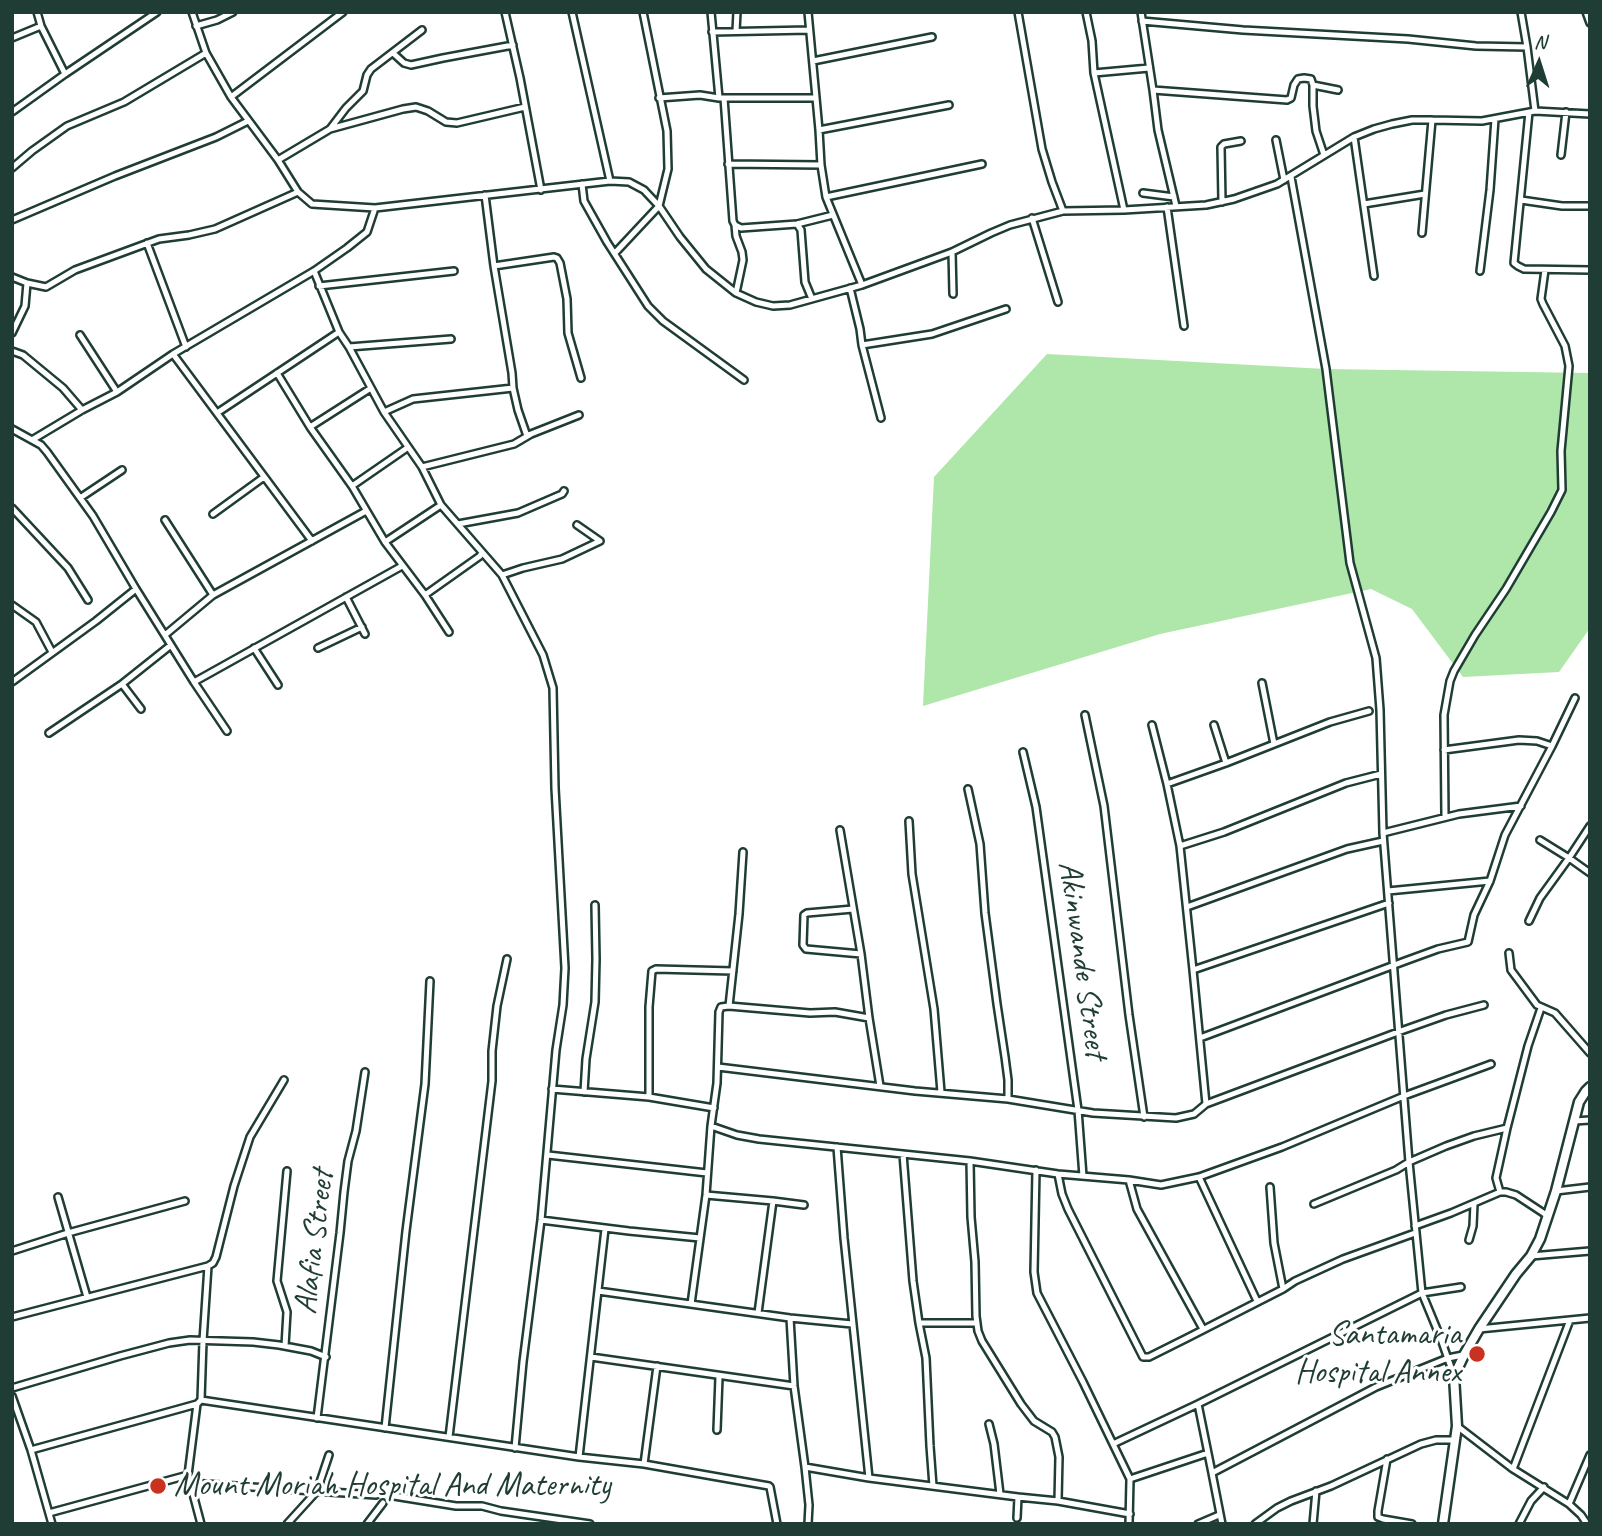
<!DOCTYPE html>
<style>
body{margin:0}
#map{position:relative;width:1602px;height:1536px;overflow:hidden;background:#fff;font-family:Caveat,sans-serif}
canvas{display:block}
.frame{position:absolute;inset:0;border:14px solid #1f3d34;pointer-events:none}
.north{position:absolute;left:1504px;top:28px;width:70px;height:70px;-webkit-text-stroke:5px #fff;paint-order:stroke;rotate:3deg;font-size:19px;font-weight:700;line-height:28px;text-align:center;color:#1f3d34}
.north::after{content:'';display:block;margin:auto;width:24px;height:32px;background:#1f3d34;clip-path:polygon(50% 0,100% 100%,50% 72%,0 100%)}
</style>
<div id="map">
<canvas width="1602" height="1536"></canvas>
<div class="frame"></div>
<div class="north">N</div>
</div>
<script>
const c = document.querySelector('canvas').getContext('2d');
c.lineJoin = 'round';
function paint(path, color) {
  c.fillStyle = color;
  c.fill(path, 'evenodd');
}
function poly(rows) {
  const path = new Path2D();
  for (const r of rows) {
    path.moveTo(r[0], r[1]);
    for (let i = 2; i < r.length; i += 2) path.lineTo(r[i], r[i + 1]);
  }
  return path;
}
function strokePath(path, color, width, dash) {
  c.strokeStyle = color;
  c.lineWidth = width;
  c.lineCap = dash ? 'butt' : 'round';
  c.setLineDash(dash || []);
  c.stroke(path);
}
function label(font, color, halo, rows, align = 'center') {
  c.font = font + ' Caveat,sans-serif';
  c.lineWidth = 6;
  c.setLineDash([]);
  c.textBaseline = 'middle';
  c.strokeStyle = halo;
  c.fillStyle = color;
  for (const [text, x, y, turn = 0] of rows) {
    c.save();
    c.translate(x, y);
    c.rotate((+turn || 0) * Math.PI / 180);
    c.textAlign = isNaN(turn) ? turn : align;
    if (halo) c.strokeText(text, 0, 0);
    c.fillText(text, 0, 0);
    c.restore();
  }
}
paint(poly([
 [1047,354,1326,369,1590,373,1590,628,1559,672,1463,677,1412,609,1371,589,1160,634,923,706,934,477]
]), '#afe6a9');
const street = poly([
 [37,12,41,26,65,74],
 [192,12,206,53,231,97,278,160,298,192,312,204,375,208,610,181,629,182,644,190,659,206,680,237,706,269,736,293,756,302,773,306,790,305,862,285,952,252,991,233,1010,225,1063,211,1124,210,1206,205,1234,199,1277,184,1354,137,1374,129,1392,124,1412,120,1432,120,1482,121,1535,111,1590,114],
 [505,12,520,78,541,190],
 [572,12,610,181],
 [711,12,719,98],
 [808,12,819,130,821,165,826,197,862,285],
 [1018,12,1042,149,1052,182,1063,211],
 [1086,12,1092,41,1094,73,1124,210],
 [1141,12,1153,90],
 [1521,12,1527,47],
 [1586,12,1590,23],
 [1142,21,1243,30,1408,39,1476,46,1527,47,1535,111],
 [196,26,217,20,233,12],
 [736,31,737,12],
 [712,32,809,30],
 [12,38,41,26],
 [393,53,404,63,411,65,443,58,513,45],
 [813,61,932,37],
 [1094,73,1149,68],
 [1313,85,1338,90],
 [231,97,343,12],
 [659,98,700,95,719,98,816,98],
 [724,98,733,221,735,225,741,228,797,224,833,215],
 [12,112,65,74,157,12],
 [1529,112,1514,263,1518,266,1524,269,1590,270],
 [330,129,346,108,363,91,367,75,371,69,422,30],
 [819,130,949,105],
 [1354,137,1374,276],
 [1276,140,1284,180],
 [1561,155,1566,112],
 [278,160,330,129,403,109,416,107,428,111,446,122,457,123,525,107],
 [728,164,821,165],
 [12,168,32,151,67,126,124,102,206,53],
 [1291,177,1326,369,1350,563,1376,658,1380,710,1383,833,1409,1162,1422,1293,1441,1339,1454,1376],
 [582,184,584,201,607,242,648,306,663,321,744,380],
 [1143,193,1174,197],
 [485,195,494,266,512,373,513,388,518,410,527,436],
 [826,197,982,164],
 [1521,200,1562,206,1590,206],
 [1222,202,1221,147,1224,144,1241,141],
 [1364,204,1425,194],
 [1176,206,1158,130,1153,90,1287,100,1291,98,1294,85,1298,79,1304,78,1311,79,1313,85,1313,106,1316,131,1324,155],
 [1167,207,1184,326],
 [1032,218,1058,302],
 [12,220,115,176,216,137,248,121],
 [797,224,801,230,805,282,812,299],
 [735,225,736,236,742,252,743,260,736,293],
 [1422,233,1432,120],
 [147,243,186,347],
 [952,252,953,294],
 [615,253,659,206,668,169,667,131,643,12],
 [494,266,554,257,557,258,560,263,567,299,568,333,581,378],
 [314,271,339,332,349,347,384,412,422,467,441,505,502,575,543,655,553,688,555,788,565,968,563,1005,556,1050,541,1220,523,1362,515,1448],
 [1480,271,1490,190,1495,119],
 [12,277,27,283,46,287,75,270,159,239,189,235,215,229,298,192],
 [319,286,454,271],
 [850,288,860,329,862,345,932,334,1006,309],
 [12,333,25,306,27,283],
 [80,335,117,392],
 [862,345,881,418],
 [349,347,451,339],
 [12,351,23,355,63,388,82,410],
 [173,354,312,541],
 [277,373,310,427,352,486,385,542,425,595,480,556,482,552],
 [384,412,413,399,513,388],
 [217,413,339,332],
 [310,427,371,388],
 [12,429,41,445,47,452,93,516,136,589,194,682,402,566],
 [32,440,82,410,117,392,173,354,314,271,347,248,367,232,375,208],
 [422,467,514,444,531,434,579,415],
 [352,486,407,448],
 [80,498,122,470],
 [12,508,68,568,88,600],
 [213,514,264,477],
 [165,520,213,595],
 [458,524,518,513,562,494,564,491],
 [385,542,441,505],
 [502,575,523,568,562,559,600,541,577,525],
 [425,595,449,632],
 [346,597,365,634],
 [12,605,36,622,52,652],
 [165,635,213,595,366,511],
 [254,648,278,685],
 [318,648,362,627],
 [12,682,96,621,136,589],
 [194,682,227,731],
 [1262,683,1274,744],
 [122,684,141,709],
 [1085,715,1104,806,1129,1015,1144,1117],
 [1152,725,1167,784],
 [1214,725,1226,763],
 [49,733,122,684,171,645],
 [1444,750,1519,740,1537,741,1552,746],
 [1023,752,1036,807,1078,1110,1083,1176],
 [968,789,980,844,985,913,997,1004,1005,1057,1008,1080,1008,1099],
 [1445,817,1444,715,1450,681,1454,671,1475,635,1506,589,1551,512,1562,490,1561,451,1569,366,1565,346,1543,304,1541,299,1545,270],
 [909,821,912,874,934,1009,941,1092],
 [840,830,861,954,869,1018,880,1086],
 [1383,833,1459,814,1521,806],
 [1540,840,1569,858,1590,826],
 [1180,846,1224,832,1346,783,1381,774],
 [1388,891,1490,881],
 [1187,907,1347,849,1383,841],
 [853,909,807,913,804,915,803,945,806,949,861,954],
 [1529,921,1540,898,1569,858,1590,873],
 [1509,953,1511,970,1537,1005,1555,1013,1590,1053],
 [1193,970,1180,846,1167,784,1226,763,1330,722,1369,711],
 [729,1006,739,914,743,852],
 [1200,1038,1405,961,1438,949,1468,942,1474,915,1490,881,1505,835,1552,746,1575,698],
 [718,1067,915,1091,1008,1099,1093,1113,1176,1118,1194,1114,1206,1104,1398,1032,1446,1015,1484,1005],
 [552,1089,649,1097,714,1108],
 [584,1092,586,1059,595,1002,596,959,595,905],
 [649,1097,649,1007,652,971,656,969,733,971],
 [1206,1104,1193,970,1389,903],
 [1574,1121,1590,1120],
 [711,1126,737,1135,759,1139,970,1161,1058,1174,1129,1180,1161,1185,1199,1177,1282,1147,1404,1096,1491,1064],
 [1507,1128,1528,1046,1541,1008],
 [837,1147,844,1238,869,1478],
 [903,1154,913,1281,919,1323,926,1358,930,1446,933,1486],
 [548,1155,707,1173],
 [970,1161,971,1217,975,1262,976,1316,978,1331,982,1341,1021,1404,1034,1421,1052,1432,1055,1437,1059,1457,1058,1501],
 [1036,1170,1034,1272,1037,1293,1083,1382,1130,1479,1129,1524],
 [1058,1174,1062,1194,1068,1209,1143,1357,1149,1357,1187,1338,1283,1289,1295,1281,1343,1259,1415,1233],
 [1199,1177,1257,1301],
 [1129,1180,1137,1209,1203,1329],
 [1270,1187,1274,1243,1283,1289],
 [1556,1191,1590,1187],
 [706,1195,773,1201,758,1313],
 [58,1197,87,1297],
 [773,1201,804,1205],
 [1314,1204,1396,1170,1409,1162,1446,1146,1474,1136,1507,1128,1496,1178,1500,1192],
 [541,1220,629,1231,700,1238],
 [1415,1226,1451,1213,1500,1192,1506,1192,1516,1195,1548,1216],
 [1469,1240,1473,1226,1474,1204],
 [12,1251,68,1233,185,1201],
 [1531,1256,1590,1251],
 [598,1291,790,1318,852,1324],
 [691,1304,706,1195,711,1126,717,1083,719,1012,721,1007,729,1006,810,1013,835,1012,869,1018],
 [12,1317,208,1266,213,1263,216,1257,234,1186,250,1137,284,1080],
 [790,1318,794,1386,805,1467,809,1505,808,1524],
 [919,1323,976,1323],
 [1479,1329,1590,1318],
 [285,1346,287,1312,277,1281,287,1171],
 [591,1357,794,1386],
 [12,1388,120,1356,169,1343,190,1340,253,1342,279,1345,311,1351,326,1357],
 [12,1396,31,1450,52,1524],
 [201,1400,579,1457,644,1464,769,1486,770,1487,777,1524],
 [317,1418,340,1233,344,1192,348,1161,356,1131,365,1072],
 [989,1424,994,1444,1000,1494],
 [1457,1426,1513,1469,1569,1504,1581,1515,1587,1524],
 [385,1428,406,1231,425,1084,430,981],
 [717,1430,719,1377],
 [449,1437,492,1081,492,1051,497,1006,507,959],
 [1113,1444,1198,1404],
 [31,1450,197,1404],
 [579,1457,605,1229],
 [1387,1459,1378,1511,1378,1517,1383,1519,1412,1524],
 [644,1464,657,1366],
 [805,1467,869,1478,1018,1497],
 [1513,1469,1570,1320],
 [1212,1473,1198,1404,1422,1293,1461,1287],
 [1130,1479,1208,1453],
 [190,1483,376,1495],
 [394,1496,456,1506,482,1506,501,1511,590,1524],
 [1569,1504,1590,1455],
 [49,1513,188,1475],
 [1017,1518,1018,1497,1058,1501,1130,1514],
 [201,1524,188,1475,197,1404,201,1400,203,1341,208,1266],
 [287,1524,317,1491,329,1455],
 [367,1524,383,1503],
 [1198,1524,1219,1515],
 [1222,1524,1212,1473,1376,1387,1448,1358,1463,1355],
 [1255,1524,1277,1508,1291,1501,1331,1486,1421,1444,1436,1440,1455,1440],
 [1313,1524,1316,1491],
 [1519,1524,1531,1501,1544,1487]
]);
const secondary = poly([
 [1443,1524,1457,1426,1454,1376,1464,1355,1479,1329,1516,1274,1531,1256,1540,1239,1556,1191,1579,1102,1586,1091,1590,1087]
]);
strokePath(street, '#1f3d34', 10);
strokePath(secondary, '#1f3d34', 13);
strokePath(street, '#fff', 5);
strokePath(secondary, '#fff', 8);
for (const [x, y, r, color] of [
 [1477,1354,9,"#c8321e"],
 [158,1486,9,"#c8321e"]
]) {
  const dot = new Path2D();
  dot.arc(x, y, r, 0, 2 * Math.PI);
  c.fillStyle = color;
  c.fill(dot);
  strokePath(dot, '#fff', 2.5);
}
label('33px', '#1f3d34', '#fff', [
 ["Akinwande Street",1082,960,82],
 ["Alafia Street",315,1242,-83]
]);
label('33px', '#1f3d34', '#fff', [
 ["Santamaria",1461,1335],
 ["Hospital Annex",1461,1373],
 ["Mount Moriah Hospital And Maternity",174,1486,"left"]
], 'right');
</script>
